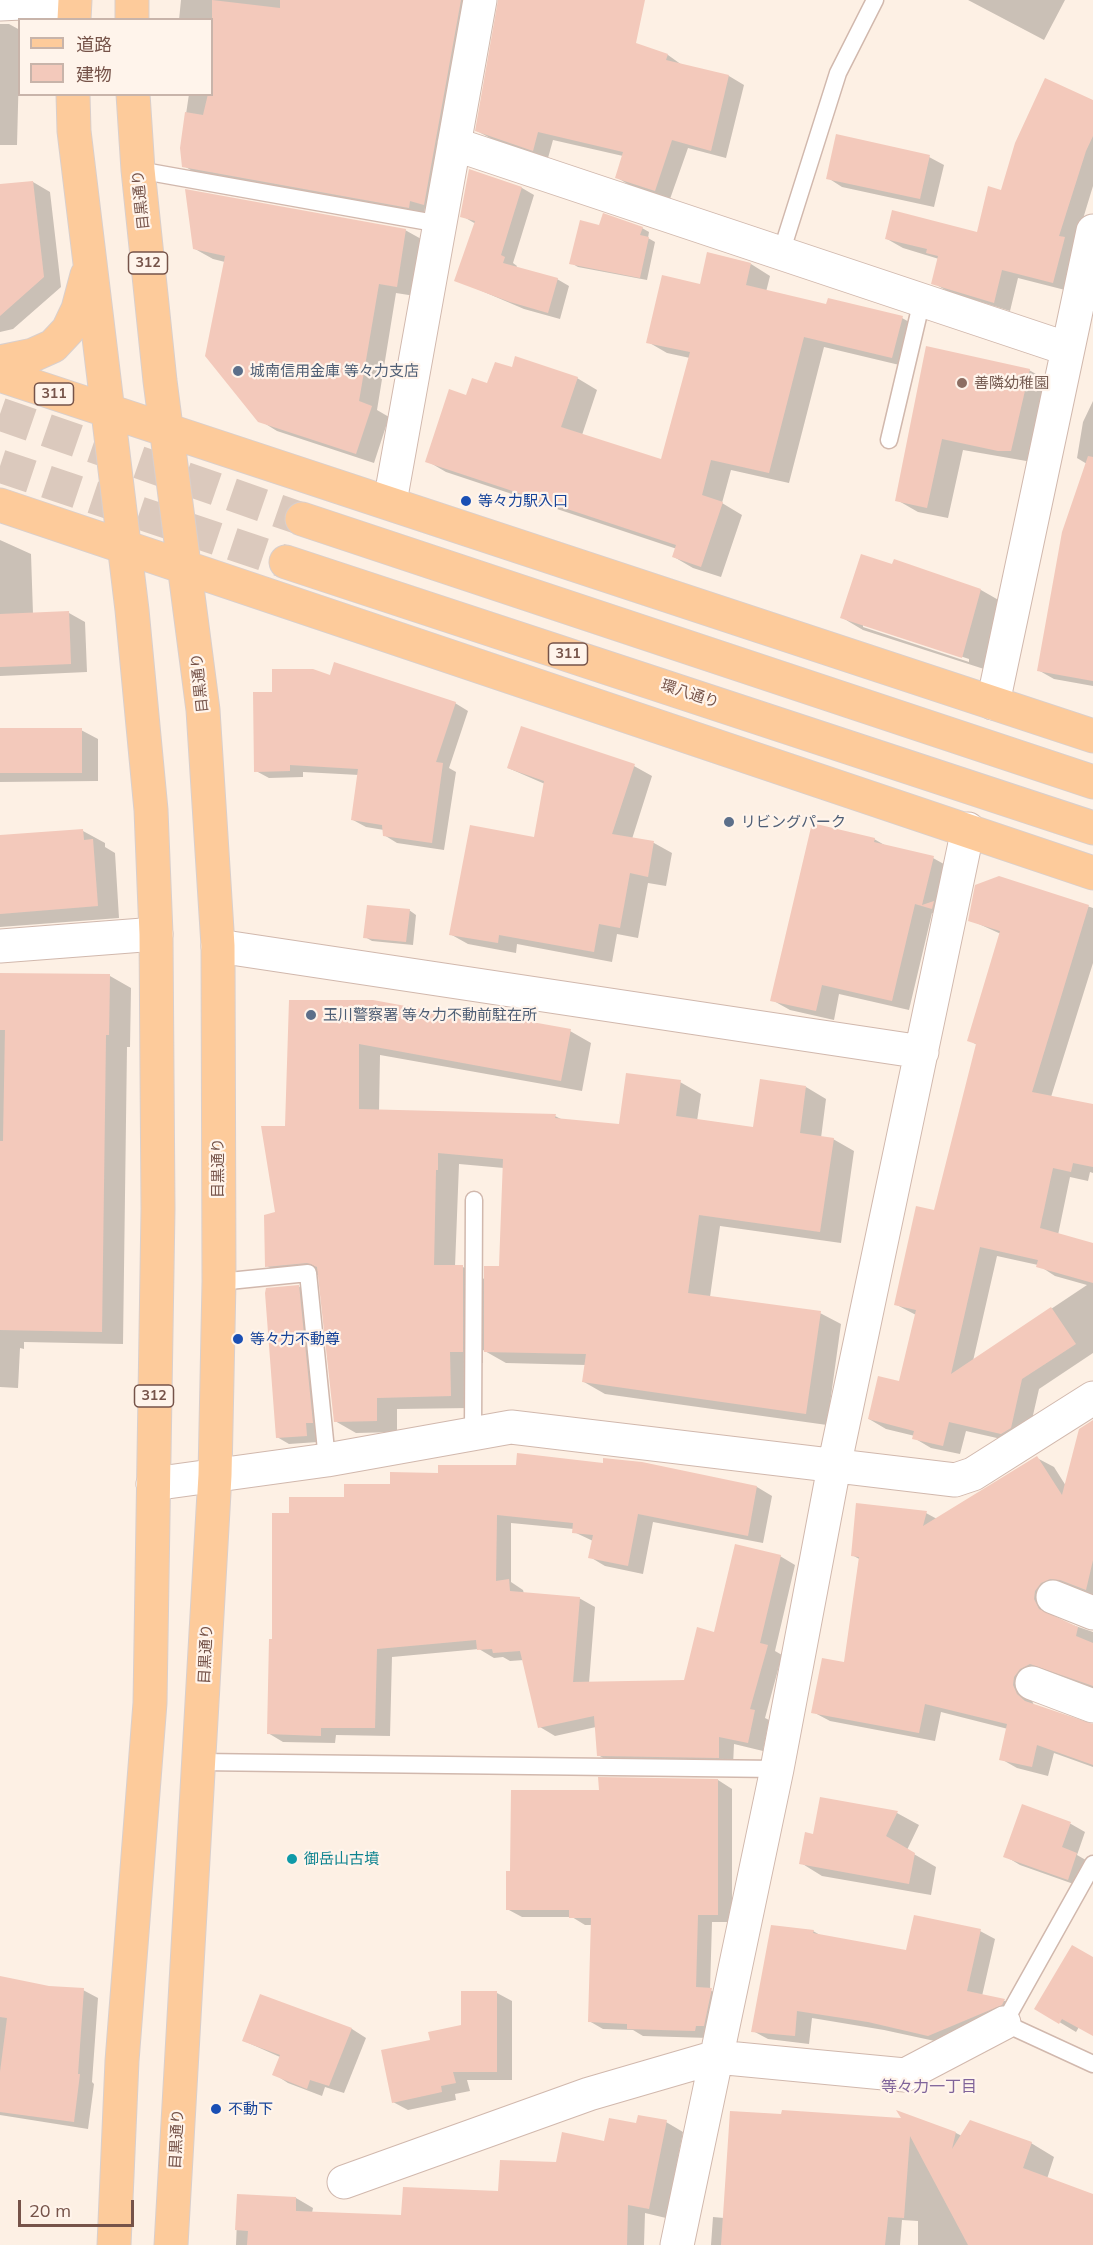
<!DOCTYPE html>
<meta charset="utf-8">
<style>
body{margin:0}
#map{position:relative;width:1093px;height:2245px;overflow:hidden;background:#fdf0e4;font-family:Mulish,"Noto Sans JP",sans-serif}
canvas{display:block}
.legend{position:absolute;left:18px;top:18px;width:195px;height:78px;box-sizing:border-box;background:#fff4eb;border:2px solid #c8b4aa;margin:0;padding:8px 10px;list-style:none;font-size:18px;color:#765349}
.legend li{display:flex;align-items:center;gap:12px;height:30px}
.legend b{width:30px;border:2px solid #c8b4aa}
.scale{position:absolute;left:18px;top:2200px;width:116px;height:27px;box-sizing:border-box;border:3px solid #765349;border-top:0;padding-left:8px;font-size:18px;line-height:21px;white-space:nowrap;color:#765349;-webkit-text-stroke:4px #fff4eb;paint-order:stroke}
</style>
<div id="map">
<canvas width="1093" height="2245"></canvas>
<ul class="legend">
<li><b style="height:8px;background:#fdcb9b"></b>道路</li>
<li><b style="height:16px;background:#f3c9bb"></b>建物</li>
</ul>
<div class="scale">20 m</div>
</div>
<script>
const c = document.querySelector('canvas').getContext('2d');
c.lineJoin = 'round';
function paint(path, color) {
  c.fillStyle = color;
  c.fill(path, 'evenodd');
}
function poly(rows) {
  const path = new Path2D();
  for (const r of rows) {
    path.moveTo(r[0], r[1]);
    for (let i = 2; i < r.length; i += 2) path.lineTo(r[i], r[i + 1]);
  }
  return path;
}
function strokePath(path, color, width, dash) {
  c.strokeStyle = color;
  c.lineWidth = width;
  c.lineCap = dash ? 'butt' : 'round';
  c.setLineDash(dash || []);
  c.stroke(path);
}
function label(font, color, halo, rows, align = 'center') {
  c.font = font + ' Mulish,"Noto Sans JP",sans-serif';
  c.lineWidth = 4.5;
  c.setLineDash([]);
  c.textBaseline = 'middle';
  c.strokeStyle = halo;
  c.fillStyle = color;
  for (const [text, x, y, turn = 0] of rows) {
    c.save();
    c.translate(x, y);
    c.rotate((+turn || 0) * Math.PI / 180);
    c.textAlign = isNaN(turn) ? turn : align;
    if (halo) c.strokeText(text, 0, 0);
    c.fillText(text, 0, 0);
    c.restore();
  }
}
paint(poly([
 [181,0,479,0,439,213,425,208,424,216,199,175,184,166,181,148,189,94,212,94,212,20,179,20],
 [500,0,634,0,611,50,638,46,668,55,682,65,729,76,744,85,726,158,688,148,670,199,631,186,616,177,623,156,553,140,548,158,492,139,477,131],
 [968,0,1065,0,1044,40],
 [0,24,9,24,20,30,17,145,0,145],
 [1093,101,1093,186,1075,245,1069,291,1018,278,1010,311,949,292,933,283,939,259,903,248,887,239,978,234,1002,191],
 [929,157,944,165,934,207,842,187,828,178],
 [470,171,522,188,534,195,513,263,517,266,516,268,557,279,569,286,560,319,524,309,456,280,476,224,462,216],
 [33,182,50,192,61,287,13,329,0,332,0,186],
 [600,226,642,228,649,232,648,238,655,242,647,280,578,267,571,263],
 [405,230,423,240,415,296,396,293,377,410,389,417,374,463,277,431,259,420,225,262,213,259,195,249],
 [751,264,770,276,766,292,827,306,902,318,922,329,912,368,824,347,789,483,731,470,722,503,742,515,721,577,693,568,674,557,677,549,446,472,427,461,467,397,513,369,577,378,597,390,582,435,662,461,690,358,667,353,648,342,701,286],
 [928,348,1029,370,1050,382,1032,462,963,450,948,518,918,512,897,500],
 [1093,401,1093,686,1054,679,1038,670,1087,464,1077,458,1083,422],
 [0,540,31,554,33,614,69,613,85,622,87,672,0,676],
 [893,566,981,590,1002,602,984,669,863,630,841,617],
 [863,624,969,659,969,662,863,627],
 [330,677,455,703,468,711,449,768,456,772,444,850,397,843,384,835,384,830,366,827,353,820,359,775,303,772,303,777,269,778,256,771,273,694],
 [522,728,634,766,652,776,632,839,654,843,672,853,666,886,648,883,638,938,617,934,612,962,517,944,516,953,468,944,450,934,535,839,545,784,508,768],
 [0,730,81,730,98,739,98,781,0,782],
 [83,831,105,843,105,847,115,853,119,918,0,927,0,837],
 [874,839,888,847,933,858,951,868,949,918,932,913,909,1010,839,994,834,1020,790,1010,772,1000],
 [999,877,1093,908,1093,963,1051,1097,1093,1106,1093,1173,1090,1172,1088,1181,1070,1177,1058,1235,1093,1244,1093,1353,1039,1389,1028,1437,1019,1443,966,1431,960,1454,931,1448,914,1438,915,1436,886,1429,869,1419,900,1382,916,1315,895,1304,935,1212,977,1045,969,1040,1001,934,970,920],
 [997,1256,1038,1265,1055,1276,1087,1285,973,1361],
 [409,910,416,915,413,945,372,941,365,937],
 [0,974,110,976,131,988,130,1047,127,1047,123,1344,24,1342,24,1349,20,1348,18,1388,0,1387],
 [290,1001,570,1031,591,1043,582,1091,380,1055,379,1111,555,1116,563,1120,620,1126,680,1082,701,1094,697,1121,755,1128,806,1087,826,1099,821,1138,833,1139,854,1151,841,1243,720,1226,710,1297,820,1313,841,1324,827,1425,605,1394,584,1382,586,1365,506,1363,483,1350,483,1363,470,1363,471,1408,397,1409,397,1432,356,1433,335,1421,319,1275,287,1278,267,1266,277,1213,287,1128],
 [459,1164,504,1168,500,1268,486,1280,463,1267,455,1267],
 [298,1286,310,1293,318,1442,289,1444,277,1437],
 [1037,1458,1054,1467,1066,1486,1093,1460,1093,1596,1051,1611,1055,1619,1093,1632,1093,1688,1056,1674,1046,1673,1030,1697,1034,1705,1093,1726,1093,1767,1054,1753,1048,1776,1017,1768,1001,1759,1008,1729,941,1712,935,1741,830,1721,813,1712,845,1664,861,1560,852,1555,926,1513,937,1519],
 [604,1464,642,1464,757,1487,772,1496,763,1543,653,1522,643,1574,605,1566,590,1557,593,1541,574,1532,574,1529,511,1523,511,1582,523,1590,524,1594,579,1598,595,1607,589,1683,685,1681,715,1633,780,1556,795,1565,775,1651,782,1655,765,1718,769,1720,763,1751,734,1744,733,1766,614,1764,598,1755,596,1727,555,1736,540,1727,524,1660,510,1661,503,1657,494,1658,479,1649,392,1657,390,1736,336,1735,335,1743,283,1742,268,1733,273,1640,290,1515,439,1474],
 [600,1779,718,1780,732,1789,732,1922,712,1922,710,1990,725,1998,709,2038,643,2036,633,2030,603,2029,589,2021,592,1925,585,1925,572,1917,522,1917,507,1909,512,1872,601,1791],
 [821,1799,897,1813,919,1825,907,1850,936,1867,931,1895,822,1876,801,1863,814,1836],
 [1023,1806,1071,1824,1085,1832,1077,1855,1091,1863,1082,1887,1020,1865,1005,1856],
 [813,1931,820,1935,907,1952,980,1931,995,1939,982,1996,1005,2001,1019,2009,944,2043,884,2030,812,2018,809,2044,768,2039,753,2031],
 [1093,1959,1093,2035,1079,2027,1076,2032,1036,2008],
 [0,1977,49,1988,83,1990,98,1998,92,2082,94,2084,88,2129,0,2115],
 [497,1993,512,2001,512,2080,467,2080,470,2091,455,2094,456,2100,408,2110,393,2102,432,2041,463,2026],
 [261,1996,352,2029,366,2038,344,2093,325,2087,322,2096,288,2083,274,2074,280,2057,244,2041],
 [731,2112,956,2133,962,2136,1031,2143,1054,2157,1047,2179,1093,2196,1093,2245,918,2245,918,2221,902,2220,900,2245,711,2245,713,2217,724,2218],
 [666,2122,683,2132,666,2218,645,2213,644,2245,236,2245,238,2195,296,2198,313,2208,312,2213,403,2217,500,2192,637,2125]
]), '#0003');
paint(poly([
 [212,0,280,8,280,0,461,0,424,205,410,201,409,208,182,167,180,148,185,112,203,115,208,94,212,94],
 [498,0,645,0,636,43,668,54,666,60,729,75,711,151,672,140,655,191,615,178,623,152,538,132,533,151,475,131],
 [1045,78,1093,100,1093,136,1086,151,1059,236,1065,237,1053,283,1002,270,994,303,931,284,938,256,926,253,927,249,885,239,892,210,977,232,988,186,1001,190,1015,143],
 [836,134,930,155,920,199,826,179],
 [469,169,522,187,501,255,505,257,503,263,558,278,548,313,510,302,454,281,475,221,460,217],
 [33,181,44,277,0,316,0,184],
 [185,189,406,229,397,287,379,284,359,401,372,406,356,454,258,422,205,356,225,256,193,249],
 [603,213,643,227,640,235,649,237,640,278,569,264,580,220,599,225],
 [707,252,751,263,746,285,826,304,828,298,903,316,892,358,804,337,769,473,711,460,702,495,723,502,701,567,672,557,676,545,425,462,449,389,466,395,472,378,487,383,495,362,512,367,515,356,578,377,561,427,661,459,690,352,646,343,662,275,700,284],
 [926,346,1030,369,1011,451,998,451,942,439,927,508,895,501],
 [1088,456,1093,457,1093,681,1037,671,1062,532],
 [861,554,892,564,894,559,981,589,962,658,840,618],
 [69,611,71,664,0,667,0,614],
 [334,662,456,702,436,762,443,763,432,843,383,836,382,825,351,820,358,769,290,765,290,771,254,772,253,692,272,692,272,669,313,669,330,675],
 [521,726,635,764,612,834,654,841,648,877,630,873,620,928,599,924,594,952,499,935,498,943,449,935,470,825,534,837,544,781,507,768],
 [0,728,82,728,82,773,0,773],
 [812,823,875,838,874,842,934,856,922,905,934,901,932,909,915,904,892,1001,822,985,816,1011,770,1001],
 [83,829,84,840,93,839,98,906,0,914,0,835],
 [999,876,1089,905,1032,1092,1093,1104,1093,1167,1073,1163,1071,1172,1053,1168,1040,1228,1093,1243,1093,1283,1036,1267,1038,1260,980,1247,951,1374,1051,1307,1076,1344,1022,1379,1011,1428,1001,1434,949,1422,943,1446,912,1439,914,1431,868,1419,878,1376,899,1381,916,1310,894,1305,916,1206,934,1210,976,1044,967,1041,1000,931,968,921,975,885],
 [367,905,410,909,406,942,363,938],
 [0,973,110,974,109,1035,106,1035,102,1332,0,1330,0,1141,3,1141,5,1030,0,1030],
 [289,1000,373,1000,492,1022,493,1015,571,1029,561,1081,359,1044,359,1109,556,1114,555,1118,619,1124,626,1073,681,1080,676,1116,753,1127,760,1079,806,1086,800,1133,834,1138,820,1232,699,1215,688,1293,821,1311,806,1414,582,1382,586,1354,484,1352,484,1266,499,1266,503,1159,438,1153,438,1170,436,1170,434,1265,463,1265,463,1352,450,1352,451,1396,377,1398,377,1421,334,1422,317,1267,307,1263,265,1267,264,1215,275,1212,261,1126,285,1126],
 [299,1285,313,1423,306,1423,307,1436,276,1438,265,1293,266,1288],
 [1093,1420,1093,1560,1086,1590,1060,1580,1050,1579,1041,1583,1035,1591,1034,1599,1039,1609,1078,1627,1076,1636,1093,1643,1093,1686,1030,1664,1020,1669,1014,1677,1013,1685,1017,1694,1025,1701,1093,1724,1093,1765,1037,1745,1032,1767,999,1760,1007,1724,925,1704,919,1733,811,1713,822,1658,844,1662,859,1557,851,1556,856,1503,927,1511,923,1526,1037,1456,1062,1495,1079,1429],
 [517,1453,603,1463,603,1458,642,1462,757,1486,748,1536,638,1514,628,1566,588,1558,593,1535,572,1533,573,1523,497,1515,496,1581,509,1579,510,1591,580,1597,573,1682,684,1680,697,1627,714,1632,735,1544,781,1555,760,1643,768,1645,750,1709,755,1710,748,1743,719,1737,719,1758,597,1756,594,1716,538,1728,520,1651,493,1653,492,1649,477,1650,476,1640,377,1649,375,1728,321,1728,321,1736,267,1734,269,1639,272,1639,272,1513,289,1513,289,1497,344,1497,344,1484,390,1484,390,1472,438,1473,438,1465,516,1465],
 [598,1777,718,1779,718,1915,698,1915,696,1987,712,1988,704,2026,696,2026,695,2031,627,2029,627,2024,588,2022,591,1918,569,1918,569,1910,506,1910,506,1871,510,1871,511,1790,599,1790],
 [820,1797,898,1811,886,1836,915,1853,909,1884,799,1864,805,1832,813,1834],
 [1022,1804,1071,1822,1062,1847,1077,1853,1068,1880,1003,1857],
 [914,1915,981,1929,967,1991,1005,1999,1002,2005,928,2036,868,2022,797,2011,795,2036,751,2032,771,1925,814,1930,813,1933,906,1950],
 [1072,1945,1093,1957,1093,2036,1062,2019,1059,2024,1034,2009],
 [0,1976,49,1986,84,1988,78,2074,80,2074,74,2122,0,2112,0,2072,7,2018,0,2017],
 [461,1991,497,1991,497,2072,453,2072,456,2083,441,2086,442,2092,392,2103,381,2050,430,2040,428,2032,461,2025],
 [260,1994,352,2028,329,2086,310,2080,307,2089,272,2075,280,2055,242,2041],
 [782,2110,901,2118,896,2110,956,2132,952,2149,970,2120,1032,2142,1023,2168,1093,2194,1093,2245,968,2245,910,2136,904,2218,888,2217,885,2245,721,2245,730,2111,781,2114],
 [638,2115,667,2120,649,2209,628,2205,627,2245,247,2245,248,2231,235,2230,237,2194,296,2197,296,2211,401,2215,403,2187,498,2191,500,2160,556,2162,562,2132,604,2141,609,2118,636,2123]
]), '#f3c9bb');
strokePath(poly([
 [0,414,302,519],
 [0,466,286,562]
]), '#dbc9bd', 33, [33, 16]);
const service = poly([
 [138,170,440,224],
 [781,253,838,73,875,0],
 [889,440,922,300],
 [219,1282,308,1273,327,1460],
 [473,1433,474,1200],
 [199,1762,777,1769],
 [1093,1864,1004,2023,1093,2064]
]);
const minor = poly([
 [0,4,44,2],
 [454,144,1068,349],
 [390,502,480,0],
 [993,703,1093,231],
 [0,946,156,934],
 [218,946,922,1052],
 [153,1484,327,1460,511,1427,955,1480,973,1474,1093,1398],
 [1053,1597,1093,1613],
 [1032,1683,1093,1706],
 [344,2182,589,2094,716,2057,905,2075,1004,2023],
 [677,2245,777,1769,834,1467,968,829]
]);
const tertiary = poly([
 [44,0,48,20]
]);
const primary = poly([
 [74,20,75,0],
 [132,20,132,0],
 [73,94,74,131,132,610,151,810,156,934,158,1209,150,1703,122,2061,114,2245],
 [133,94,138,170,160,381,203,710,218,946,219,1282,215,1475,171,2245],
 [0,362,33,355,53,346,68,330,78,309,87,275],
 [0,375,1093,736],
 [0,505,1093,873],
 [302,519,1093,782],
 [286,562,1093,828]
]);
strokePath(service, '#d1b8ad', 19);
strokePath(minor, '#d1b8ad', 35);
strokePath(tertiary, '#d1b8ad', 35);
strokePath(primary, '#d9cfcc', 35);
strokePath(service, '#fff', 16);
strokePath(minor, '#fff', 33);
strokePath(tertiary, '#fff', 33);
strokePath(primary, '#fdcb9b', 33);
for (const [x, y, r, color] of [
 [238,371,6,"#5c6f8a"],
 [962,383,6,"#8d6e63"],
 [466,501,6,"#1a4fb4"],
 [729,822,6,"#5c6f8a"],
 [311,1015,6,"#5c6f8a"],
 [238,1339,6,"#1a4fb4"],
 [292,1859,6,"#0f9aa8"],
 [216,2109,6,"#1a4fb4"]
]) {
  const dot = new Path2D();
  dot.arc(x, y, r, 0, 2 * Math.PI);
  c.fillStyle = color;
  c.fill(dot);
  strokePath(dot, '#fff4eb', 2);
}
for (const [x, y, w] of [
 [148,263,39],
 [54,394,39],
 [568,654,39],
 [154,1396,39]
]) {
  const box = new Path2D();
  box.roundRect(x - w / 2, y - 11, w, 22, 4.5);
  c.fillStyle = '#fff4eb';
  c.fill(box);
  strokePath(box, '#765349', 1.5);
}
label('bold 14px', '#765349', null, [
 ["312",148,263],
 ["311",54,394],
 ["311",568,654],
 ["312",154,1396]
]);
label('15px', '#765349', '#fff4eb', [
 ["目黒通り",141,200,-96],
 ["目黒通り",200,683,-96],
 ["環八通り",690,694,18],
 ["目黒通り",218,1168,-90],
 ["目黒通り",206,1654,-87],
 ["目黒通り",177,2139,-87]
]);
label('15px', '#4e5e75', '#fff4eb', [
 ["城南信用金庫 等々力支店",250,371],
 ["リビングパーク",741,822],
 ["玉川警察署 等々力不動前駐在所",323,1015]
], 'left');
label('15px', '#785e54', '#fff4eb', [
 ["善隣幼稚園",974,383]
], 'left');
label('15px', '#164399', '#fff4eb', [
 ["等々力駅入口",478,501],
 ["等々力不動尊",250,1339],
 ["不動下",228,2109]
], 'left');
label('15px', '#0d838f', '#fff4eb', [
 ["御岳山古墳",304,1859]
], 'left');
label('16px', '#80649a', '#fff4eb', [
 ["等々力一丁目",929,2087]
]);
</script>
